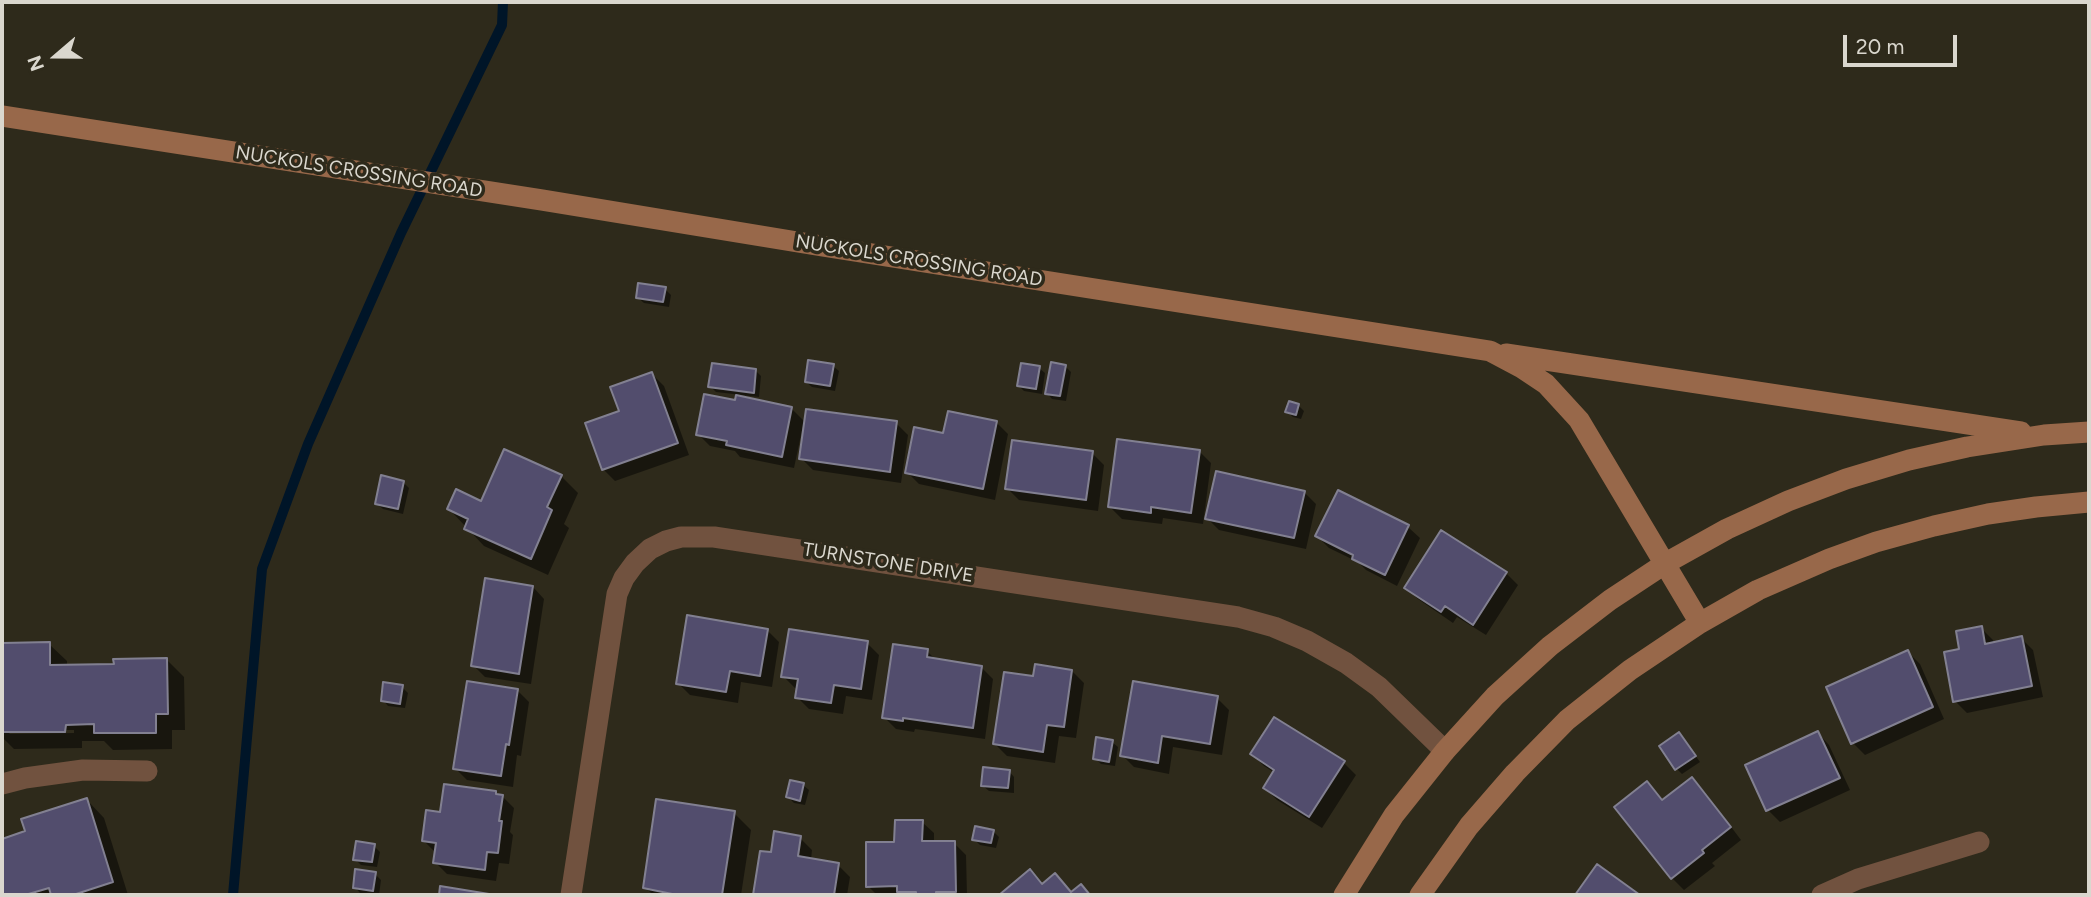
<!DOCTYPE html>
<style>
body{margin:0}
#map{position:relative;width:2091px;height:897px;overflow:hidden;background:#2e2a1b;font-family:Figtree,sans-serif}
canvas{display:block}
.frame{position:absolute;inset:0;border:4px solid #dad7ce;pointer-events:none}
.north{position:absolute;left:21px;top:21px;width:70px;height:70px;-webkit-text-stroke:5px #2e2a1b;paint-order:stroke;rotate:250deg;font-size:19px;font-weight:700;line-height:28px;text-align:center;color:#dad7ce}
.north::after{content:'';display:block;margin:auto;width:24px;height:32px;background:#dad7ce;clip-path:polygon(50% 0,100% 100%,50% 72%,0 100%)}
.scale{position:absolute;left:1843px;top:35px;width:114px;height:32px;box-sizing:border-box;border:4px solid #dad7ce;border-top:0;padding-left:9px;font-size:21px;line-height:24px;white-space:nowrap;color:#dad7ce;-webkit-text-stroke:5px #2e2a1b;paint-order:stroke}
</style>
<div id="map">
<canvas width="2091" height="897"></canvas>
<div class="frame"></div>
<div class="north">N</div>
<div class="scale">20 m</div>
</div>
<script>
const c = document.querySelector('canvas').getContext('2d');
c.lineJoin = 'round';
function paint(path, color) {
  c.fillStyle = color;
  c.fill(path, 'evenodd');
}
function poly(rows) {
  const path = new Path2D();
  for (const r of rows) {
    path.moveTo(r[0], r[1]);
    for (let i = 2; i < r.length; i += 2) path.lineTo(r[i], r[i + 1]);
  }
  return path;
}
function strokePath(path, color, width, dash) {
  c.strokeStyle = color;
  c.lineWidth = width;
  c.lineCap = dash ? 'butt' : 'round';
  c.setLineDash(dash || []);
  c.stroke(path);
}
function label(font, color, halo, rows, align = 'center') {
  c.font = font + ' Figtree,sans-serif';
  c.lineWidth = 7;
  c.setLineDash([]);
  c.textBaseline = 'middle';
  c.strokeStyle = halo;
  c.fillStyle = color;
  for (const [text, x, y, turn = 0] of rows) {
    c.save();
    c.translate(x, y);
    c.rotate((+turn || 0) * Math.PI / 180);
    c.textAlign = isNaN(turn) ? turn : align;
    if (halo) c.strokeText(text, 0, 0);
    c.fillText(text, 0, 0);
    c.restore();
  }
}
paint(poly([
 [665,289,671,295,669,307,644,303,638,298],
 [833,366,839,371,835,391,812,387,806,382],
 [1065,366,1071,372,1066,401,1052,399,1047,393],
 [1039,368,1045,373,1042,394,1024,391,1018,385],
 [756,371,761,376,759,397,716,392,710,386],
 [652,374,664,386,689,455,615,481,603,469,621,412],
 [738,395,738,398,791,408,804,421,794,468,740,457,735,451,710,446,698,434,737,402],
 [1298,405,1304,411,1301,419,1293,417,1287,411],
 [996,422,1008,434,995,500,919,484,907,472,944,435],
 [896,423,908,435,901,483,813,470,801,458],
 [1199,451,1211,463,1203,524,1163,518,1162,524,1122,519,1110,507],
 [1092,453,1104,465,1098,511,1019,500,1007,488],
 [561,476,578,493,564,524,569,528,548,575,484,546,449,509,482,504],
 [403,482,409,488,403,514,383,509,377,504],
 [1304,492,1316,504,1306,549,1219,530,1207,518],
 [1408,527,1420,538,1397,586,1366,570,1358,562,1329,548,1317,536],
 [1442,532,1506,573,1518,585,1486,635,1457,617,1453,623,1418,599,1406,588],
 [533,587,544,599,531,684,485,677,473,665],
 [1981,628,1993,640,1994,644,2021,638,2033,650,2043,697,1967,713,1955,701,1961,650],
 [767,630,779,642,772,687,741,682,738,703,690,695,678,683],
 [867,643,879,655,872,700,846,696,843,714,809,709,797,697,798,689,795,688,783,676],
 [2,644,49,644,67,661,67,666,115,666,167,660,184,677,185,730,172,730,172,749,113,750,104,741,82,741,82,748,14,749,2,737],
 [6,730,74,730,74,733,10,734],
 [927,651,937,661,981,667,993,679,985,739,915,729,914,732,896,729,884,717],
 [1908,652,1920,664,1944,719,1865,755,1853,743],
 [1072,671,1084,683,1076,738,1059,736,1055,763,1007,756,995,744,1034,678],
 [402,687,408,693,405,708,388,706,383,700],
 [517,690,529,702,521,756,517,755,513,787,467,780,455,768],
 [1217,698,1229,710,1222,755,1173,747,1169,774,1134,767,1122,755],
 [1274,719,1344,763,1356,775,1322,828,1277,800,1265,788,1275,773,1264,766,1252,754],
 [1818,733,1829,745,1850,790,1780,822,1768,810,1747,766],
 [1684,740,1700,762,1682,774,1677,769],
 [1112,742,1118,747,1115,766,1101,764,1095,758],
 [1009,771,1014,777,1014,793,989,791,983,786],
 [1692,779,1704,791,1741,840,1712,863,1715,866,1684,890,1672,878,1647,784,1663,801],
 [803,785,809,790,805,805,794,803,788,797],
 [495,793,502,796,514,808,510,832,513,835,509,864,499,863,496,881,447,874,435,862,436,853,423,840,442,814],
 [87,800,104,818,128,895,2,895,2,841,27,833],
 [734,813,751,830,741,895,653,895,645,887],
 [922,822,934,833,934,843,954,843,966,855,967,895,877,895,868,886,896,843],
 [993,831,999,837,996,848,980,845,974,839],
 [800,838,812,850,811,860,838,865,850,877,847,895,755,895,761,853,773,854],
 [374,846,380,852,377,867,361,865,355,859],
 [375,874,381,880,379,895,360,893,355,887]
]), '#0007');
strokePath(poly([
 [233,895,262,569,308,444,401,233,502,25,503,2]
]), '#001528', 10);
const building = poly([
 [638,283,666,287,663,302,636,298,638,283],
 [808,360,834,364,830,386,805,382,808,360],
 [1051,362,1066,365,1060,396,1045,394,1051,362],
 [712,363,756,369,754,393,708,387,712,363],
 [1021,363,1040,366,1036,389,1017,386,1021,363],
 [652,372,678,443,602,470,585,423,619,411,610,387,652,372],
 [704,394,735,400,736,395,792,407,782,457,726,445,727,441,696,435,704,394],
 [1289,401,1299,404,1296,415,1285,412,1289,401],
 [806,409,897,421,890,472,799,459,806,409],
 [948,411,997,421,983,489,905,473,914,427,943,433,948,411],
 [1117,439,1200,450,1191,513,1151,507,1151,513,1108,507,1117,439],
 [1012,440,1093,451,1086,500,1005,489,1012,440],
 [504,449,562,475,547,507,552,510,531,559,464,529,468,519,447,509,456,489,481,501,504,449],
 [1216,471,1305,491,1294,538,1205,519,1216,471],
 [381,475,404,481,398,509,375,504,381,475],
 [1338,490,1409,525,1385,575,1352,559,1353,555,1315,536,1338,490],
 [1441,530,1507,572,1473,625,1445,606,1441,612,1404,588,1441,530],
 [485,578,533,586,519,674,471,666,485,578],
 [687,615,768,629,760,676,730,671,726,692,676,684,687,615],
 [1982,626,1985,644,2022,636,2032,686,1953,702,1944,652,1959,649,1956,631,1982,626],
 [789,629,868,641,861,689,834,685,831,703,795,698,798,679,781,677,789,629],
 [50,642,50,665,114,664,113,659,167,658,168,714,156,714,156,733,94,733,94,724,66,725,65,732,2,732,2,643,50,642],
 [893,644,928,649,927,657,982,666,973,728,903,718,903,721,882,718,893,644],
 [1908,650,1933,707,1851,744,1826,687,1908,650],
 [1035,664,1072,670,1064,727,1047,725,1043,752,993,744,1004,672,1033,676,1035,664],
 [467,681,518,689,509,745,506,744,501,776,453,769,467,681],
 [1133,681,1218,696,1210,744,1162,736,1158,763,1120,756,1133,681],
 [383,682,403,685,400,704,381,701,383,682],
 [1274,717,1345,761,1309,817,1263,788,1274,770,1250,754,1274,717],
 [1818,731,1840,778,1766,811,1745,765,1818,731],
 [1679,732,1696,756,1675,770,1659,746,1679,732],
 [1096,737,1113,740,1109,762,1093,759,1096,737],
 [983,767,1010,770,1008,788,981,786,983,767],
 [1692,777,1731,827,1702,850,1704,853,1671,879,1614,807,1647,781,1662,800,1692,777],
 [790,780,804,783,800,801,786,797,790,780],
 [444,784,496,791,496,794,503,795,499,821,502,821,498,853,487,852,485,870,433,863,436,843,422,841,426,810,440,812,444,784],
 [87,798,113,882,73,895,51,895,49,888,25,895,2,895,2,839,25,831,21,819,87,798],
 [656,799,735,811,722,895,677,895,643,888,656,799],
 [895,820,923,820,922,841,955,841,956,892,936,892,936,895,916,895,916,892,897,892,897,886,866,887,866,842,894,842,895,820],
 [975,826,994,830,991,843,972,840,975,826],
 [774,831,801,836,798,856,839,863,834,895,753,895,760,851,771,852,774,831],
 [356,841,375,844,372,862,353,860,356,841],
 [1597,864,1640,895,1575,895,1597,864],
 [355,869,376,872,373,891,353,888,355,869],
 [1030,869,1042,884,1055,873,1071,892,1081,884,1090,895,999,895,1030,869],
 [440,886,489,894,489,895,439,895,440,886]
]);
paint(building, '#524d6d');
strokePath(building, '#828091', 2);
strokePath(poly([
 [2,784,25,778,83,770,147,771],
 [571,895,617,594,624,578,635,563,650,549,666,541,681,537,714,537,1238,617,1274,627,1307,641,1346,663,1379,687,1445,751],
 [1822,895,1858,879,1979,842]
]), '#71523f', 21);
strokePath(poly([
 [2,116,542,200,822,246,1490,351,1522,368,1546,384,1579,420,1700,623],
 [1506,354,2021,432],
 [1344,895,1394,815,1445,751,1495,696,1550,646,1610,600,1666,563,1727,529,1788,501,1846,479,1909,460,1967,447,2044,435,2089,432],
 [1420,895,1469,826,1515,773,1567,720,1630,670,1700,623,1758,590,1829,559,1876,542,1934,526,1988,514,2036,507,2089,502]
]), '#98684a', 21);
label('19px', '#dad7ce', '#2e2a1b', [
 ["NUCKOLS CROSSING ROAD",359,172,9],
 ["NUCKOLS CROSSING ROAD",919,261,9],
 ["TURNSTONE DRIVE",888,563,9]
]);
</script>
